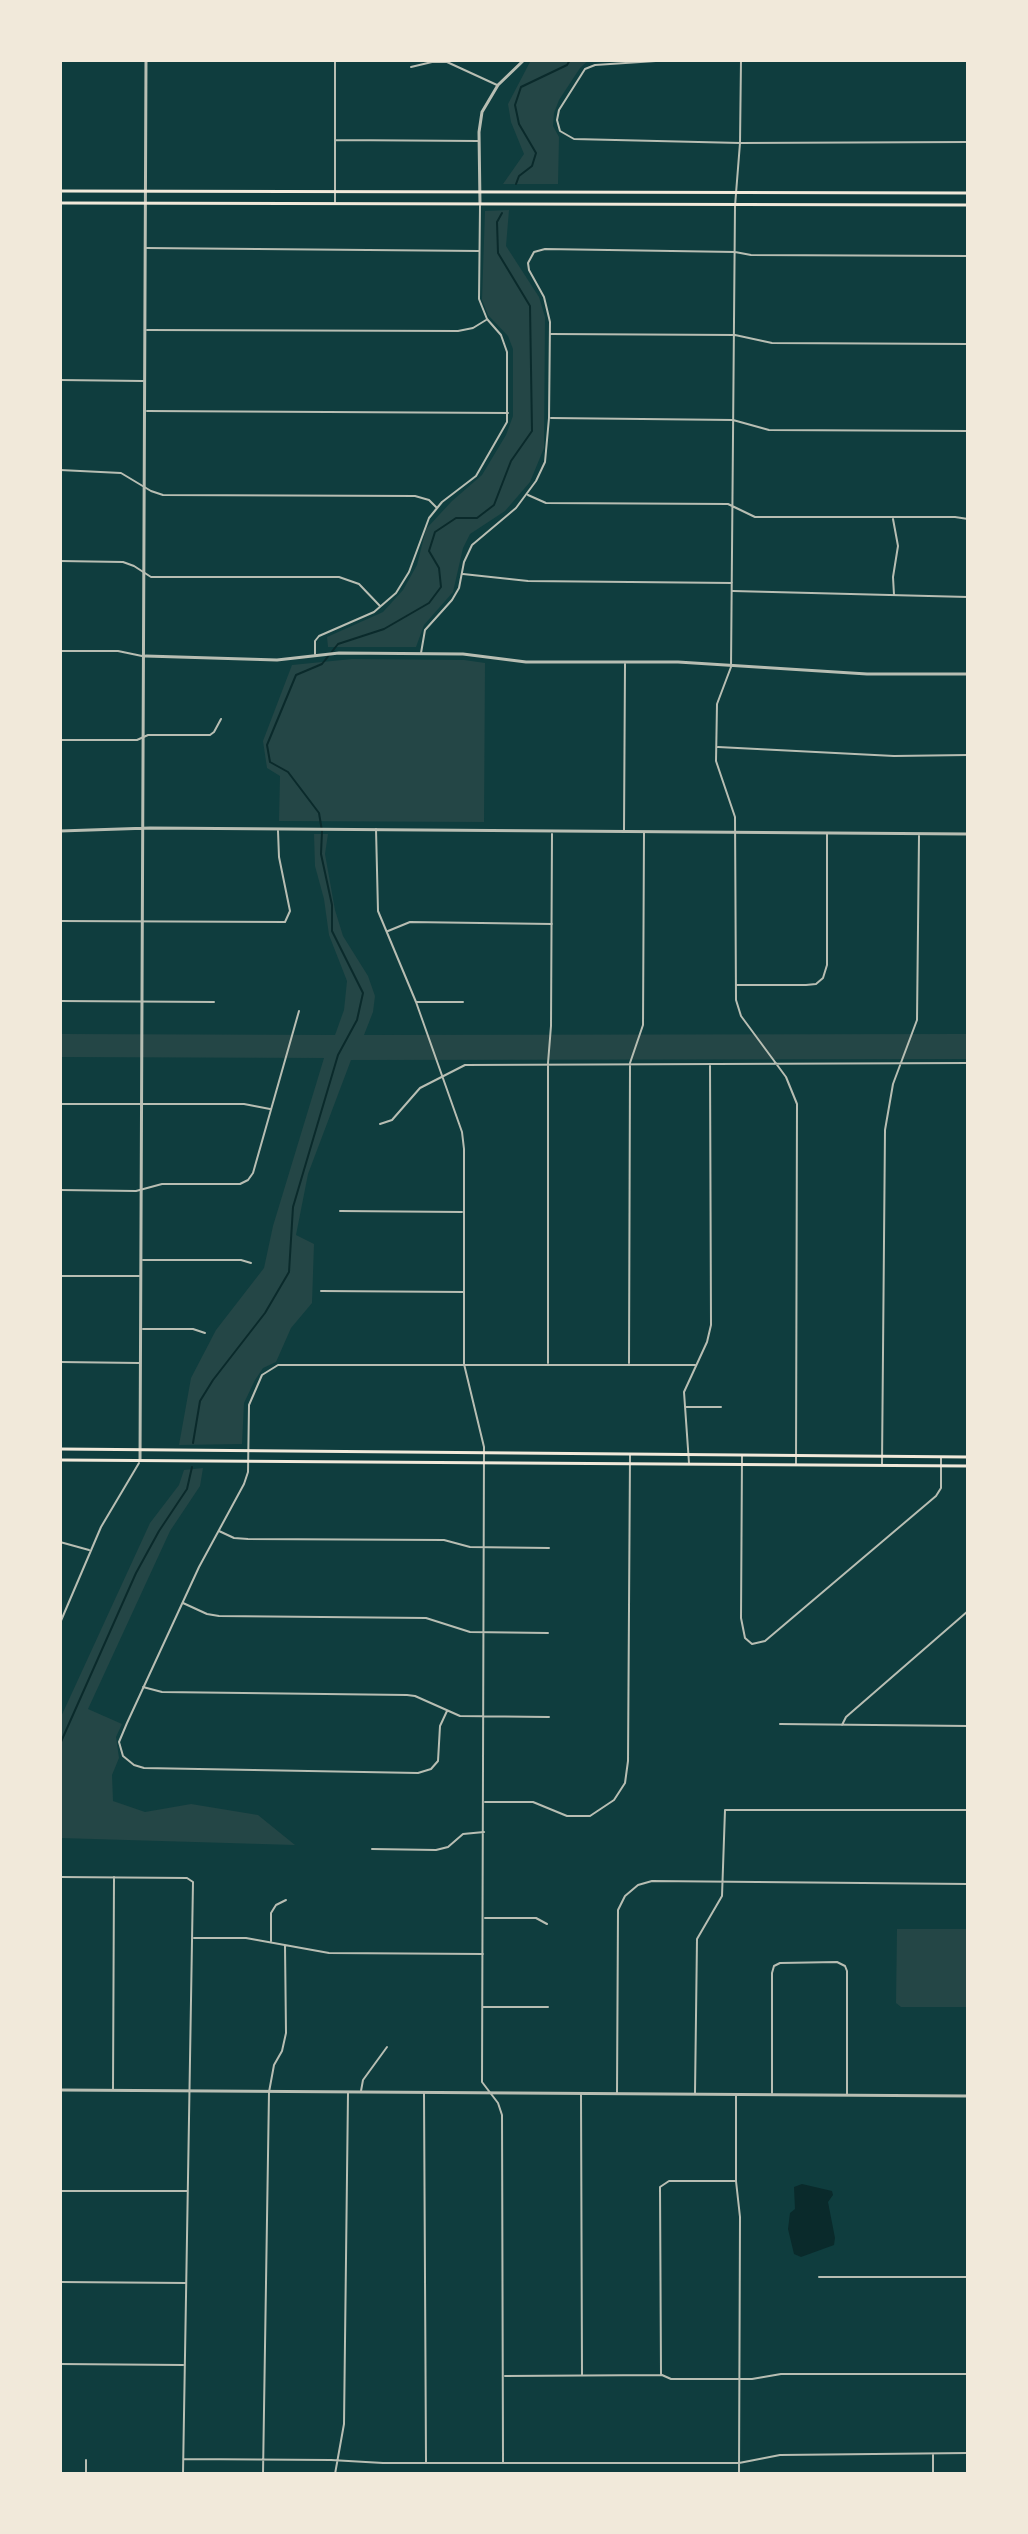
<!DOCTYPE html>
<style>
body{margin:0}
#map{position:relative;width:1028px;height:2534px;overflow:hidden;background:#0f3d3e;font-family:"Fira Sans Condensed",sans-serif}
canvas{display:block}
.frame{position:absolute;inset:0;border:62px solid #f1e9da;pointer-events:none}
</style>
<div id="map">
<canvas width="1028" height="2534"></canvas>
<div class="frame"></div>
</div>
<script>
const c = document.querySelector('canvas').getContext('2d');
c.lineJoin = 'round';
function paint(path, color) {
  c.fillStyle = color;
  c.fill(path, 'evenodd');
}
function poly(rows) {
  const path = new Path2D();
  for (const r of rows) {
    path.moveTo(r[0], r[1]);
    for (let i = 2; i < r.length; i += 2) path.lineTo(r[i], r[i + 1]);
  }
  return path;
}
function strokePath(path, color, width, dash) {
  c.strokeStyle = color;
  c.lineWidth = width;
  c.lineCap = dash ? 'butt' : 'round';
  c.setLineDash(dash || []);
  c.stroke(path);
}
paint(poly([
 [531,60,589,60,580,68,559,100,554,113,553,126,559,137,558,184,503,184,524,154,511,122,508,104],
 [509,210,506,246,539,297,545,317,544,448,530,482,505,511,470,534,463,548,453,592,424,625,416,647,328,647,327,637,383,612,403,590,417,565,426,529,452,501,482,475,506,435,513,416,513,349,508,336,488,315,482,300,485,211],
 [352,659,464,660,485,663,484,822,279,821,280,776,267,768,263,741,292,665],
 [314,834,328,834,325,854,335,910,343,936,368,976,375,996,373,1012,364,1035,968,1034,968,1059,351,1060,308,1174,296,1235,314,1244,312,1303,291,1328,276,1362,263,1368,255,1380,244,1403,242,1444,179,1445,191,1378,216,1330,264,1268,273,1226,324,1058,60,1057,60,1034,335,1035,344,1010,347,981,329,935,324,899,315,866],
 [203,1468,200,1486,170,1531,88,1709,122,1724,116,1737,119,1758,112,1775,113,1801,145,1812,191,1804,258,1815,295,1845,60,1838,60,1719,150,1523,179,1485,184,1470],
 [897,1929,968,1929,968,2007,901,2007,896,2003]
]), '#244646');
paint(poly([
 [802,2184,832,2191,833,2195,828,2202,835,2238,834,2245,801,2257,794,2254,788,2229,790,2213,795,2209,794,2187]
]), '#0a2a2b');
strokePath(poly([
 [516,184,519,176,532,166,536,153,519,124,515,105,521,87,567,65,570,60],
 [193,1443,200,1401,213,1380,265,1313,289,1272,293,1207,338,1055,357,1020,363,993,332,931,332,905,321,854,322,831,319,813,288,772,270,762,267,745,296,675,322,664,338,644,384,629,429,603,441,587,439,568,429,551,435,532,456,518,477,518,494,505,511,461,532,431,530,306,498,253,497,222,502,213],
 [60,1744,136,1573,159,1531,187,1489,192,1467]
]), '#0a2a2b', 2);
strokePath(poly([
 [335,60,335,202],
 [671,60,595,65,585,69,559,110,557,120,560,131,574,139,740,143,968,142],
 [741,60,740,143,735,206,731,667,717,704,716,761,735,817,736,1000,741,1016,786,1077,797,1104,796,1464],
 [411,67,432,62,447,62,497,85],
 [335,140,478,141],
 [146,248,479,251],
 [147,330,458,331,473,328,486,320],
 [551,334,735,335,772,343,968,344],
 [60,380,143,381],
 [147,411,508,413],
 [551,418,733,420,769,430,968,431],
 [60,470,121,473,151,491,163,495,415,496,429,500,437,508],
 [528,495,546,503,728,504,755,517,955,517,968,519],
 [893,519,898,546,893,577,894,595],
 [60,561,123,562,134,566,151,577,339,577,359,584,380,606],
 [463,574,528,581,732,583],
 [733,591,968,597],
 [60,651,118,651,142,656],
 [421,653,425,630,452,600,459,588,464,562,472,545,516,508,536,481,545,462,549,418,550,322,544,297,529,270,528,263,534,252,545,249,735,252,751,255,968,256],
 [315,654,315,641,319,636,374,612,396,593,409,572,429,518,442,502,476,476,507,422,507,352,501,335,487,319,479,299,480,206],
 [60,740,137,740,148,735,210,735,214,732,221,719],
 [718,747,894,756,968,755],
 [376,829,378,911,416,1002,462,1132,464,1149,464,1364,484,1447,482,2082,498,2103,502,2115,503,2463],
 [624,830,625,664],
 [60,921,285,922,290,911,279,857,278,831],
 [388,931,410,922,552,924],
 [736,985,806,985,816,984,823,978,827,965,827,834],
 [60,1001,214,1002],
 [417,1002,463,1002],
 [60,1104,244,1104,270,1109],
 [380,1124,392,1120,420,1088,465,1065,968,1063],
 [60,1190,136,1191,162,1184,240,1184,248,1180,253,1173,299,1011],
 [340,1211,462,1212],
 [143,1260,241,1260,251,1263],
 [60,1276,139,1276],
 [321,1291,464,1292],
 [143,1329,193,1329,205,1333],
 [60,1362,139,1363],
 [548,1363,548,1063,551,1026,552,834],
 [629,1363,630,1063,643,1025,644,832],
 [686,1407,721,1407],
 [742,1456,741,1618,745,1638,752,1644,765,1641,936,1496,941,1488,941,1458],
 [689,1463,684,1392,707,1342,711,1325,710,1064],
 [882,1464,885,1130,893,1084,917,1020,919,836],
 [219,1531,234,1538,248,1539,444,1540,470,1547,549,1548],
 [60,1542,89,1550],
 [183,1603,207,1614,219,1616,426,1618,470,1632,548,1633],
 [60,1623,101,1527,139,1463],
 [143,1687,162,1692,407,1695,415,1696,460,1716,549,1717],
 [447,1711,440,1726,438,1761,431,1769,418,1773,144,1768,134,1765,123,1756,119,1742,127,1723,199,1567,244,1484,248,1472,249,1405,262,1375,278,1365,695,1365],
 [780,1724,968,1726],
 [842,1725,846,1717,968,1611],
 [485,1802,533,1802,567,1816,590,1816,614,1800,625,1783,628,1761,630,1455],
 [372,1849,436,1850,448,1847,463,1834,484,1832],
 [60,1877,187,1878,193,1882,183,2474],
 [485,1918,536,1918,547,1924],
 [194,1938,246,1938,329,1953,483,1954],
 [271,1941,271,1913,276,1905,286,1900],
 [483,2007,548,2007],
 [113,2089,114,1877],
 [361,2091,363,2080,387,2047],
 [424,2093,426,2462],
 [617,2093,618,1910,625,1896,638,1885,652,1881,968,1884],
 [695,2093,697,1939,722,1896,725,1810,968,1810],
 [772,2093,772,1973,774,1966,780,1963,837,1962,845,1966,847,1971,847,2095],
 [581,2094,582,2374],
 [736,2096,736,2181,740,2217,739,2474],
 [60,2191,187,2191],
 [819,2277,968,2277],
 [60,2282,186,2283],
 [60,2364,183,2365],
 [661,2374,660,2187,669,2181,736,2181],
 [505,2376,662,2375,671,2379,752,2379,781,2374,968,2374],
 [933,2455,933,2474],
 [184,2459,331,2460,383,2463,739,2463,780,2455,968,2453],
 [86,2474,86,2460],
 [263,2474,269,2092,274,2065,282,2051,286,2033,285,1946],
 [335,2474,344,2424,348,2093]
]), '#b8beb3', 2);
strokePath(poly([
 [480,204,479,132,482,112,498,85,524,60],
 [146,656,277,660,339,653,463,654,526,662,678,662,867,674,968,674],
 [60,831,150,828,968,834],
 [140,1460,146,60],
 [60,2090,968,2096]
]), '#b8beb3', 3);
strokePath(poly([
 [60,191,968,193],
 [60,203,968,205],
 [60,1449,968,1457],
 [60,1460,968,1466]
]), '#f1e9da', 3);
</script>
